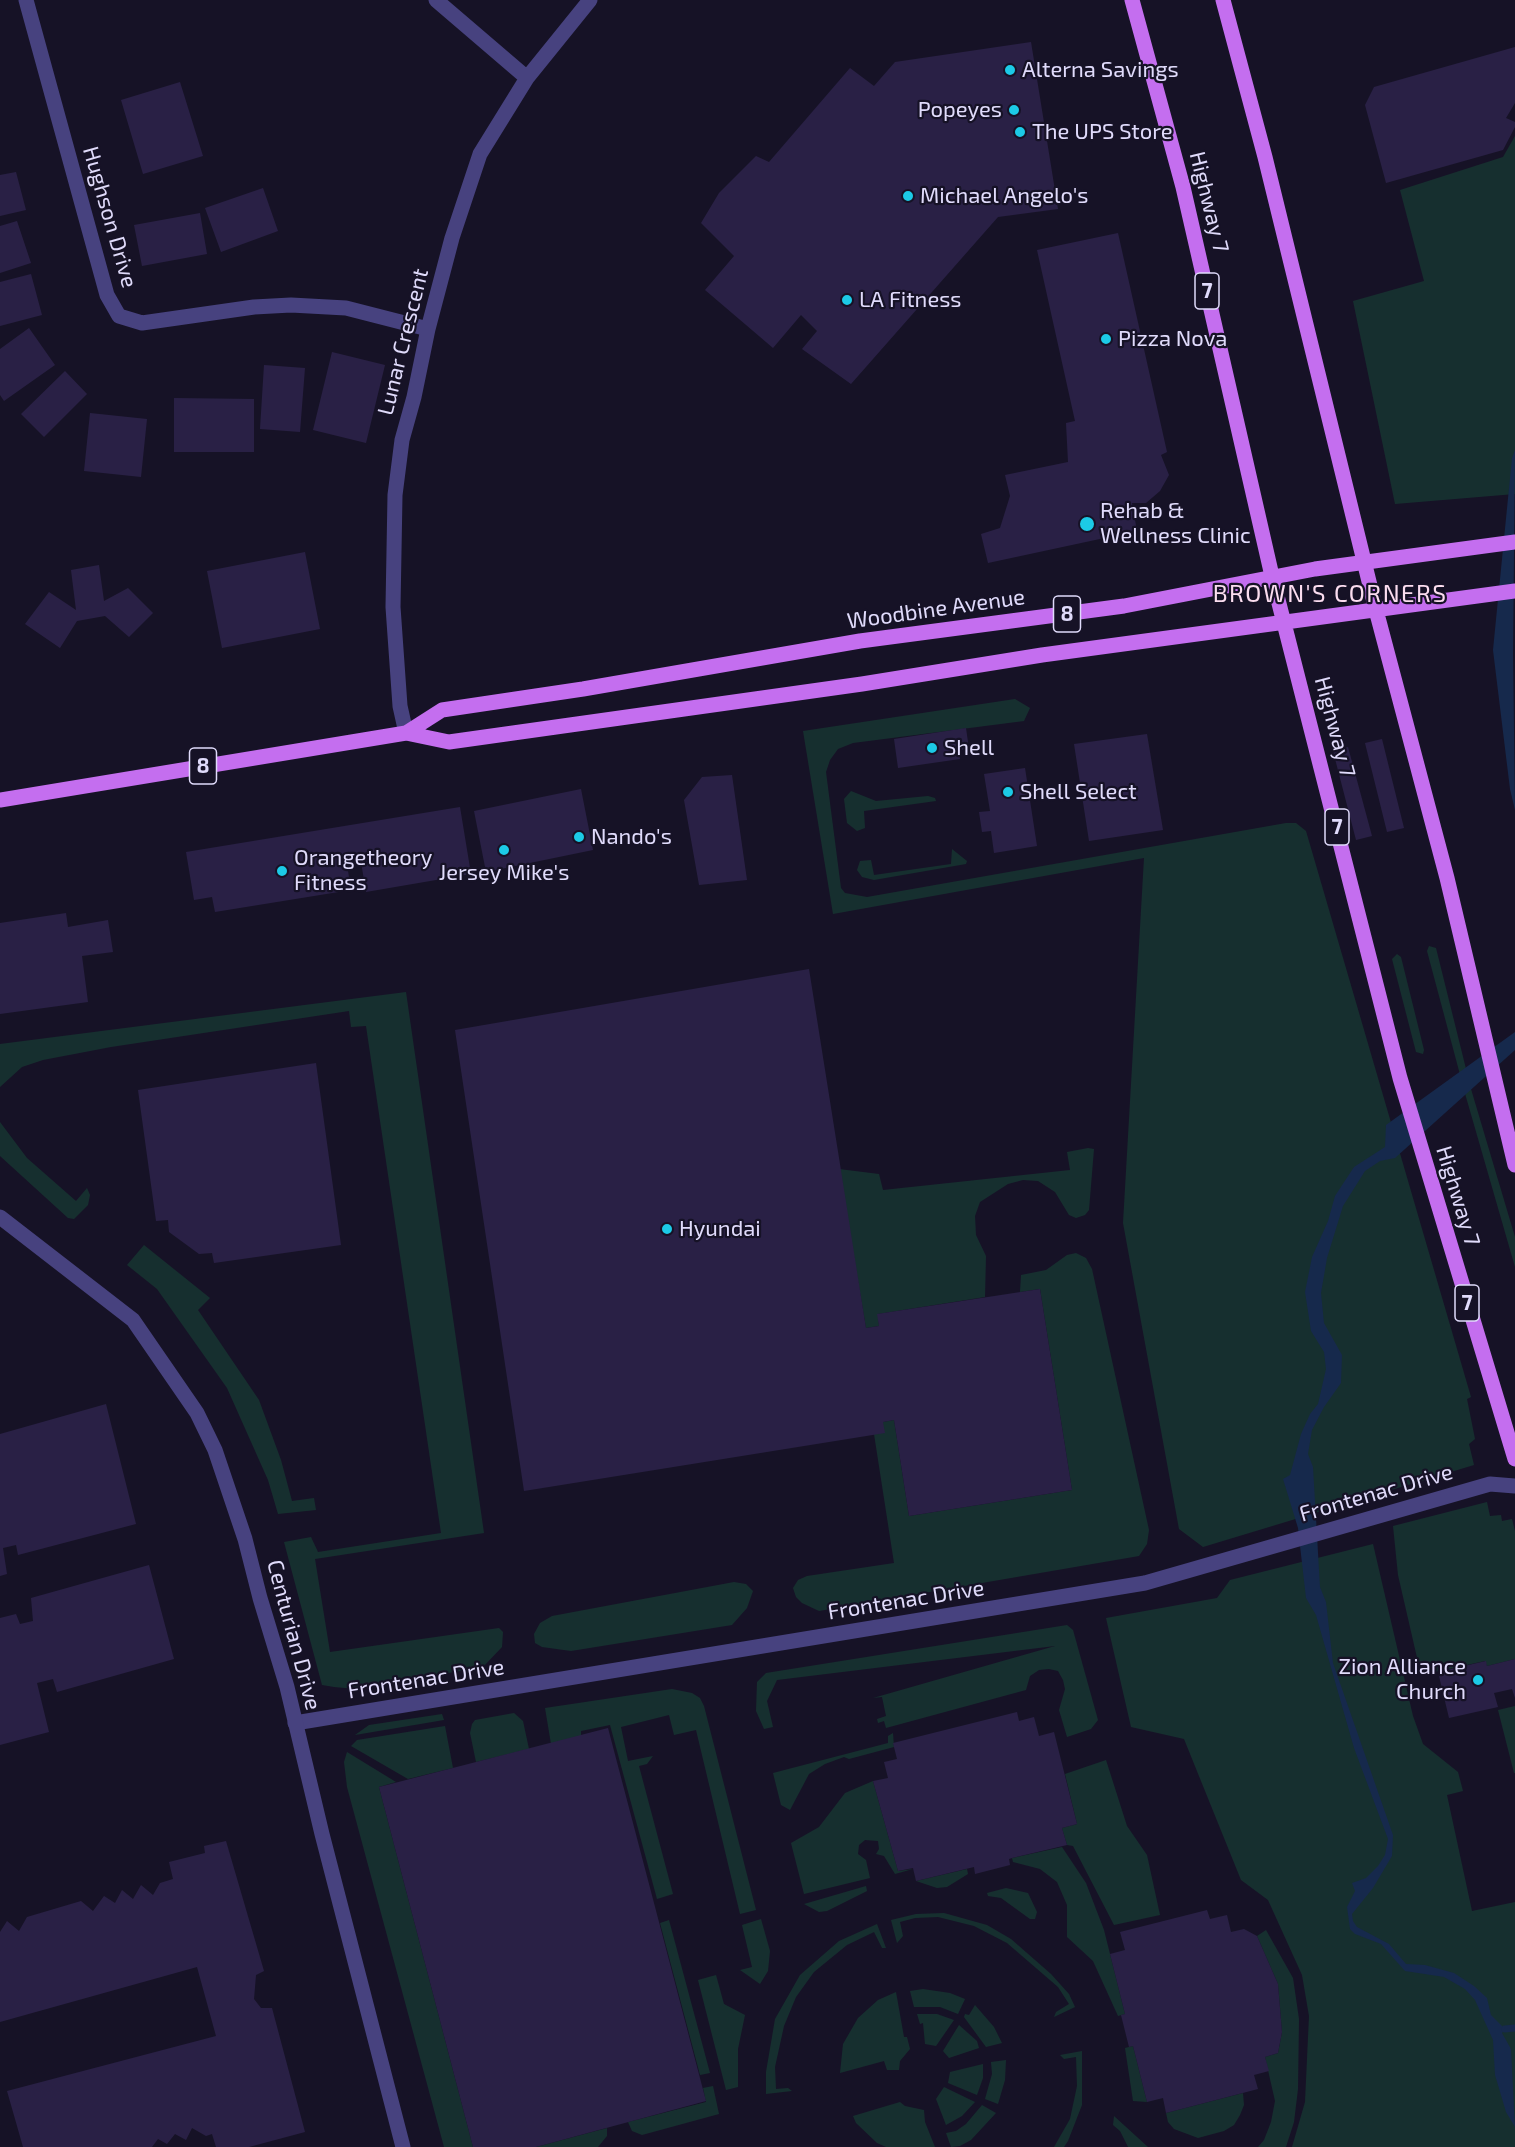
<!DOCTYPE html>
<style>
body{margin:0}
canvas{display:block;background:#161226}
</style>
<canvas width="1515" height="2147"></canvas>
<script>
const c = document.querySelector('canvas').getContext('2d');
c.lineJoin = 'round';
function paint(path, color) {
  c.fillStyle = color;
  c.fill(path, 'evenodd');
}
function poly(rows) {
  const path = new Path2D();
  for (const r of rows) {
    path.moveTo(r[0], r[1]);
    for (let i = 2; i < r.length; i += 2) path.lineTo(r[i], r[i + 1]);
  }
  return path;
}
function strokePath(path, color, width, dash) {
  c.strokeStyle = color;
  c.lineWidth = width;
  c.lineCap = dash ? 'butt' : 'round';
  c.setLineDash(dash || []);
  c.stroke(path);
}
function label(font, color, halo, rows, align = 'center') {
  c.font = font + ' "Exo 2",sans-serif';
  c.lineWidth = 4.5;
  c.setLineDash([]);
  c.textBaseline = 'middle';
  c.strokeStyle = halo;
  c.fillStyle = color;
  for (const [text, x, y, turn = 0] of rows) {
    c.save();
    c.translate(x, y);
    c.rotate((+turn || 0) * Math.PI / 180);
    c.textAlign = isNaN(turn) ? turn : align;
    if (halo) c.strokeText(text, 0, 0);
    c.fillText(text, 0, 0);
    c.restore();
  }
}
paint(poly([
 [1515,136,1515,494,1395,504,1353,301,1424,281,1400,190,1503,157],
 [1015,699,1030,708,1024,721,853,743,838,749,830,760,826,772,841,888,845,893,867,897,1286,823,1296,823,1306,831,1471,1397,1467,1399,1475,1439,1469,1444,1474,1465,1203,1547,1179,1529,1123,1223,1144,858,833,914,803,731],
 [851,791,876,801,928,796,935,798,936,801,864,811,865,828,857,831,847,823,844,799],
 [952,849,967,861,966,864,874,880,862,877,857,870,860,861,871,860,874,875,951,864],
 [1429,946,1436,948,1471,1089,1515,1237,1515,1267,1466,1097,1427,951],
 [1397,954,1401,957,1424,1050,1423,1054,1416,1052,1392,959],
 [406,992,484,1533,315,1559,330,1652,499,1628,503,1632,502,1647,483,1667,356,1689,334,1687,322,1685,284,1542,311,1537,318,1552,441,1533,366,1026,351,1027,349,1011,111,1047,43,1060,22,1067,0,1087,0,1044],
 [0,1122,27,1158,76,1201,87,1188,90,1195,88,1205,74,1219,68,1218,0,1156],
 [1088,1148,1094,1149,1089,1210,1085,1215,1076,1218,1069,1215,1055,1192,1038,1181,1023,1180,1008,1184,980,1202,975,1216,976,1235,986,1256,985,1297,878,1314,879,1326,866,1328,839,1169,879,1174,883,1190,1070,1170,1067,1152],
 [144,1245,210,1298,198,1310,259,1400,281,1460,292,1501,314,1498,316,1510,278,1514,268,1480,227,1388,157,1289,127,1265],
 [1076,1253,1086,1258,1092,1269,1149,1530,1147,1544,1139,1556,819,1611,802,1603,796,1597,793,1588,798,1580,807,1576,894,1563,874,1434,883,1422,894,1420,909,1516,1072,1490,1040,1289,1020,1292,1021,1275,1046,1270,1067,1255],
 [1487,1502,1490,1516,1501,1515,1502,1521,1512,1519,1515,1531,1515,1659,1487,1666,1485,1661,1421,1675,1398,1575,1393,1526],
 [1373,1544,1413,1716,1423,1744,1458,1772,1463,1791,1447,1795,1472,1911,1515,1902,1515,2147,1292,2147,1305,2102,1309,2016,1302,1975,1268,1900,1241,1880,1184,1739,1131,1727,1106,1618,1217,1598,1230,1580],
 [734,1582,746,1584,753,1591,747,1608,732,1625,571,1651,542,1647,535,1643,534,1634,540,1623,552,1616],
 [1067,1625,1073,1630,1098,1720,1091,1729,1067,1737,1059,1710,1065,1689,1063,1680,1058,1671,1049,1669,1039,1670,1030,1676,1026,1690,886,1728,884,1721,878,1723,877,1719,886,1716,882,1697,873,1698,1055,1646,777,1680,767,1701,773,1727,764,1729,756,1711,757,1682,766,1673],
 [672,1689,692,1693,700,1698,704,1706,756,1910,740,1914,696,1730,674,1735,669,1715,621,1727,628,1761,653,1756,647,1764,639,1766,673,1894,657,1899,610,1725,581,1731,581,1736,551,1744,545,1708],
 [1515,1706,1515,1773,1514,1773,1498,1710],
 [514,1713,523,1721,529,1749,476,1762,470,1733,472,1724,475,1720],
 [442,1714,444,1720,355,1735,369,1725],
 [445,1726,453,1768,408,1779,351,1746,357,1740],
 [893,1733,894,1747,849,1759,844,1757,825,1764,809,1774,790,1810,781,1805,773,1773,888,1743,888,1736],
 [347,1752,396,1782,379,1787,473,2147,444,2147,347,1787,344,1762],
 [1106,1760,1127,1826,1147,1855,1160,1915,1114,1925,1073,1846,1067,1845,1062,1828,1077,1824,1065,1774],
 [873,1781,898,1871,913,1869,895,1874,884,1856,876,1854,879,1849,878,1841,865,1840,859,1845,858,1854,866,1860,870,1878,804,1894,791,1843,819,1827,845,1793],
 [1062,1847,1086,1883,1104,1930,1125,2014,1118,2016,1093,1961,1067,1937,1067,1905,1057,1882,1040,1869,1013,1862,1012,1858],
 [967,1869,968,1874,947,1887,937,1888,916,1881],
 [866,1886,867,1891,827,1911,819,1912,804,1904],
 [1006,1888,1028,1893,1037,1912,1035,1919,1030,1919,1001,1898,988,1896,987,1893],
 [944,1913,987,1925,1011,1939,1051,1974,1069,1994,1075,2007,1054,2017,1056,2012,1069,2004,1058,1987,1007,1943,974,1926,938,1917,915,1918,900,1922,903,1936,897,1943,891,1920,916,1914],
 [761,1919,770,1951,768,1971,760,1984,740,1970,752,1967,742,1925],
 [669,1920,710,2073,700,2075,660,1923],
 [877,1924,886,1948,882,1948,874,1932,847,1945,814,1972,796,1997,784,2026,775,2067,776,2089,788,2088,792,2091,766,2094,766,2072,775,2019,800,1975,839,1941],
 [1266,1930,1293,1978,1299,2019,1298,2089,1294,2122,1286,2147,1258,2147,1264,2140,1271,2122,1275,2101,1265,2057,1278,2053,1282,2032,1278,1984,1257,1936],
 [716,1975,724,2004,745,2015,738,2049,738,2087,726,2090,698,1980],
 [923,1989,950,1993,965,1999,958,2014,940,2007,914,2007,910,1991],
 [896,1992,904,2037,907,2037,910,2049,900,2061,899,2070,887,2070,884,2061,840,2073,843,2044,858,2018,878,2000],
 [975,2005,994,2027,1002,2043,986,2047,964,2017,965,2014,969,2015],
 [917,2014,937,2014,954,2020,936,2046,925,2044,923,2023,920,2024],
 [959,2025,977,2041,979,2048,949,2058,943,2051],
 [1133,2046,1147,2102,1133,2101,1125,2048],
 [1082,2051,1082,2105,1068,2141,1064,2147,1054,2147,1070,2119,1077,2086,1076,2057,1064,2059,1060,2055],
 [1006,2060,1005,2080,998,2104,985,2099,992,2074,991,2062],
 [983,2064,983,2078,977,2095,948,2083,950,2072],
 [713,2086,719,2114,642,2135,632,2131,628,2122,706,2102,703,2088],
 [944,2087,975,2102,962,2116,946,2125,936,2099],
 [1243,2093,1244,2105,1240,2115,1234,2125,1224,2131,1198,2138,1174,2129,1168,2122,1166,2113],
 [900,2102,905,2106,924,2110,925,2122,935,2147,886,2147,877,2143,856,2123,853,2116],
 [982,2105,996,2113,971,2140,960,2146,951,2147,946,2133,956,2131,966,2124],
 [1114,2116,1148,2147,1128,2147,1120,2131,1113,2125],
 [607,2128,607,2136,598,2147,536,2147]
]), '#162f2f');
paint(poly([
 [1515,450,1513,654,1515,810,1510,789,1493,650,1512,458],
 [1515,1032,1515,1050,1395,1158,1380,1161,1365,1171,1343,1206,1327,1258,1321,1293,1324,1323,1342,1355,1341,1383,1324,1407,1312,1430,1308,1454,1313,1467,1320,1587,1326,1602,1333,1663,1393,1835,1392,1856,1373,1888,1352,1914,1353,1921,1357,1927,1389,1944,1406,1964,1425,1965,1454,1973,1474,1986,1487,1998,1491,2015,1505,2029,1502,2033,1511,2049,1515,2127,1506,2112,1495,2075,1493,2040,1475,2000,1465,1989,1444,1977,1405,1971,1381,1944,1355,1934,1350,1929,1347,1907,1355,1891,1352,1883,1366,1878,1378,1866,1385,1855,1388,1839,1354,1748,1316,1615,1306,1598,1298,1528,1283,1479,1290,1475,1301,1434,1310,1414,1318,1404,1326,1369,1324,1352,1311,1331,1305,1292,1312,1257,1328,1221,1335,1196,1354,1167,1385,1147,1386,1125]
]), '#16294c');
strokePath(poly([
 [1505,2029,1515,2028]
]), '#16294c', 7);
paint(poly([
 [1031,42,1058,209,998,217,851,384,802,349,817,331,801,315,773,348,705,290,734,256,701,223,719,193,756,156,769,162,850,68,874,86,895,62],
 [1515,47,1515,103,1506,118,1515,122,1515,127,1503,150,1386,183,1365,105,1374,87],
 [180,82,203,156,143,174,121,100],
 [16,172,26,210,0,216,0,175],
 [263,188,278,231,221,252,205,208],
 [200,213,207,254,142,266,134,225],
 [17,221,31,263,0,273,0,226],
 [1118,233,1167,452,1161,455,1169,475,1160,491,1146,503,1132,503,1137,531,988,563,981,534,1000,528,1010,496,1005,475,1068,462,1066,423,1075,421,1037,250],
 [31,274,42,315,0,326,0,282],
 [29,328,55,365,4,401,0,395,0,349],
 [332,352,385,365,366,443,313,430],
 [264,365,305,368,300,432,260,429],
 [65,371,87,394,44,437,21,414],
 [174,398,254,399,254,452,174,452],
 [90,413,147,419,141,477,84,471],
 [305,552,320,629,222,648,207,571],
 [99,565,104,601,128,588,153,613,129,637,105,616,77,621,60,648,25,624,49,592,76,610,71,570],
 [966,728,969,749,959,750,960,759,898,768,894,739],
 [1147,734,1163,830,1089,841,1074,744],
 [1382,739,1404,828,1387,832,1365,743],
 [1348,747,1372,836,1356,840,1333,751],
 [1025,768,1037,846,994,853,991,831,982,832,979,812,990,811,984,774],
 [732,775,747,880,699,885,684,800,702,777],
 [581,789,593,850,486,872,474,811],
 [460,807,471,874,366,892,360,856,346,858,351,890,215,912,212,897,194,900,186,852],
 [66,913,68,927,108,920,113,952,82,956,88,1002,0,1014,0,923],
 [809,969,866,1328,879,1326,877,1314,1040,1289,1072,1490,909,1516,894,1420,883,1422,885,1433,524,1491,455,1030],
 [316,1063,341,1245,214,1263,212,1253,199,1254,169,1232,168,1220,156,1221,138,1090],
 [106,1404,136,1524,18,1555,16,1545,3,1548,7,1574,0,1576,0,1434],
 [149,1565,174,1659,57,1692,53,1679,37,1683,49,1732,0,1745,0,1618,16,1614,20,1624,33,1621,31,1598],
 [1515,1659,1515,1698,1512,1689,1494,1693,1498,1707,1449,1718,1438,1672,1486,1661,1487,1666],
 [1017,1712,1019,1721,1034,1717,1039,1736,1054,1732,1077,1824,1062,1828,1067,1845,1012,1858,1009,1859,1010,1865,975,1874,974,1867,916,1881,913,1868,898,1871,873,1781,888,1778,884,1762,897,1759,893,1743],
 [608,1728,706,2101,536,2147,473,2147,379,1787],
 [226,1841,264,1971,256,1975,254,1999,261,2008,272,2008,305,2132,249,2147,216,2147,212,2134,206,2136,192,2128,186,2140,175,2134,167,2144,158,2139,152,2147,23,2147,7,2091,216,2036,197,1967,0,2022,0,1932,7,1921,19,1931,27,1917,81,1901,93,1911,104,1896,115,1903,122,1890,133,1899,141,1885,153,1895,160,1883,173,1879,169,1862,205,1853,204,1846],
 [1207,1910,1210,1919,1227,1915,1231,1932,1244,1929,1257,1936,1278,1984,1282,2032,1278,2053,1265,2057,1269,2071,1254,2075,1258,2089,1166,2113,1163,2098,1147,2102,1133,2046,1129,2047,1121,2015,1125,2014,1110,1954,1125,1950,1120,1932]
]), '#292045');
strokePath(poly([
 [26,0,107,295,119,316,142,323,254,307,291,305,346,308,428,329],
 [436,0,527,78],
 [406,733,400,706,393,607,395,495,402,440,414,397,428,329,452,238,480,154,527,78,590,0],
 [295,1723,1145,1583,1490,1484,1515,1486]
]), '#47427f', 15);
strokePath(poly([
 [0,1217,133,1320,197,1413,215,1450,245,1539,260,1598,287,1687,322,1834,403,2147]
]), '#47427f', 15);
strokePath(poly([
 [1132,0,1183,187,1272,576,1400,1078,1515,1459],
 [1223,0,1265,157,1376,610,1447,878,1515,1165],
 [406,733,442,710,583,689,860,641,1124,606,1315,569,1515,542],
 [0,800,406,733,449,742,862,684,1042,655,1515,591]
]), '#c46eef', 15);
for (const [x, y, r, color] of [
 [1010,70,6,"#1ccae6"],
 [1014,110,6,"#1ccae6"],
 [1020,132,6,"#1ccae6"],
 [908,196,6,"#1ccae6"],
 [847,300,6,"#1ccae6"],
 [1106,339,6,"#1ccae6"],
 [1087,524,8,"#1ccae6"],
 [932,748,6,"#1ccae6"],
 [1008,792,6,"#1ccae6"],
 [579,837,6,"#1ccae6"],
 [504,850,6,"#1ccae6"],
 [282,871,6,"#1ccae6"],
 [667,1229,6,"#1ccae6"],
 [1478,1680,6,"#1ccae6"]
]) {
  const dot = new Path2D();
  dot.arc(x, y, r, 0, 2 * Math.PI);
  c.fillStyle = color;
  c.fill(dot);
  strokePath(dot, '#161226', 2);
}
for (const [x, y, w] of [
 [1207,291,24],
 [1067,614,27],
 [203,766,27],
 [1337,827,24],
 [1467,1303,24]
]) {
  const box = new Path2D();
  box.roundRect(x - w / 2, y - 18, w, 36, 4.5);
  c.fillStyle = '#161226';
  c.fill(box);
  strokePath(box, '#e0dbfb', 1.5);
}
label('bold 21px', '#e0dbfb', null, [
 ["7",1207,291],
 ["8",1067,614],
 ["8",203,766],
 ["7",1337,827],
 ["7",1467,1303]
]);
label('22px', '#e0dbfb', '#161226', [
 ["Alterna Savings",1022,70],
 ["Popeyes",1002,110,"right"],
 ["The UPS Store",1032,132],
 ["Michael Angelo's",920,196],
 ["LA Fitness",859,300],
 ["Pizza Nova",1118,339],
 ["Rehab &",1100,511],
 ["Wellness Clinic",1100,536],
 ["Shell",944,748],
 ["Shell Select",1020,792],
 ["Nando's",591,837],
 ["Orangetheory",294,858],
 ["Fitness",294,883],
 ["Jersey Mike's",504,873,"center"],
 ["Hyundai",679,1229],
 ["Zion Alliance",1466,1667,"right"],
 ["Church",1466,1692,"right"]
], 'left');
label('22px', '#e0dbfb', '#161226', [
 ["Highway 7",1209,202,76],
 ["Hughson Drive",110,217,74],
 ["Lunar Crescent",403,342,-76],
 ["Woodbine Avenue",936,609,-8],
 ["Highway 7",1335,727,75],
 ["Highway 7",1458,1196,73],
 ["Frontenac Drive",1376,1493,-16],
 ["Frontenac Drive",906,1600,-9],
 ["Centurian Drive",294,1635,75],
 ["Frontenac Drive",426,1679,-9]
]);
c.letterSpacing = '1.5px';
label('24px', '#fbddef', '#161226', [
 ["BROWN'S CORNERS",1330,594]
]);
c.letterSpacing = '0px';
</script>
